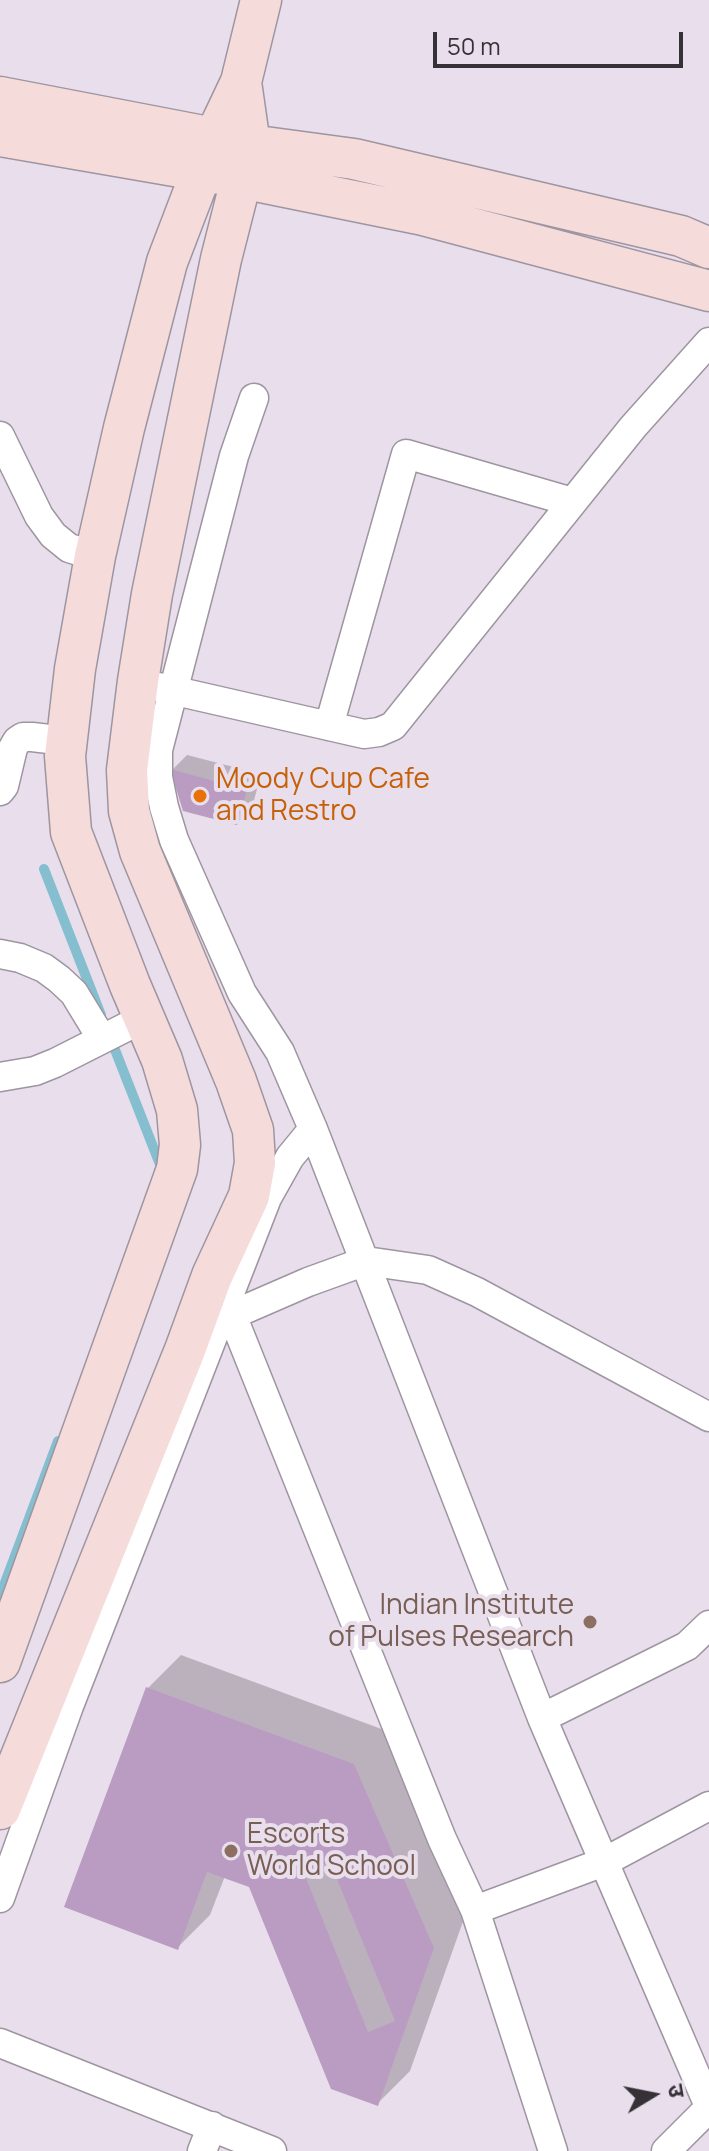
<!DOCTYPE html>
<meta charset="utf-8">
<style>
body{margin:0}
#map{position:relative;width:709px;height:2151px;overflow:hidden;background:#e9deec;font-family:Manrope,"Noto Sans Devanagari",sans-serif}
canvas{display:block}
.north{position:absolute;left:613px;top:2055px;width:80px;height:80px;-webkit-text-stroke:6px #e9deec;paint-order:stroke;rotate:80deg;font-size:22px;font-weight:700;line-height:32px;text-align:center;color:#353136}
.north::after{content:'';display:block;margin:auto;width:28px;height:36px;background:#353136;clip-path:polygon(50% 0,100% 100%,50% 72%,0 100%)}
.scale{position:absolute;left:433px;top:32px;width:250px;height:36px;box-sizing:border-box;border:4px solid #353136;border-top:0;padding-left:10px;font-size:24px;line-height:28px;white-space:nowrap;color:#353136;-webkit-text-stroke:6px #e9deec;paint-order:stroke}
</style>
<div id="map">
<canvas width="709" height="2151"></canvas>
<div class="north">उ</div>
<div class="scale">50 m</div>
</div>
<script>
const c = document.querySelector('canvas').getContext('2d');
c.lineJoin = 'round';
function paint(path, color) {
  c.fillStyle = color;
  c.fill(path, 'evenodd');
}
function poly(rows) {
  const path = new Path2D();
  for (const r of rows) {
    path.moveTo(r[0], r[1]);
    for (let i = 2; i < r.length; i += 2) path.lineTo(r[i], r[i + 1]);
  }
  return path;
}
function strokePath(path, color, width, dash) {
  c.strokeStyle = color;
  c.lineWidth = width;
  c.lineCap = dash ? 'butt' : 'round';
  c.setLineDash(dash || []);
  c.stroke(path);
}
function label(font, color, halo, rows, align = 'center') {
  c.font = font + ' Manrope,sans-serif';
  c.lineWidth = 8;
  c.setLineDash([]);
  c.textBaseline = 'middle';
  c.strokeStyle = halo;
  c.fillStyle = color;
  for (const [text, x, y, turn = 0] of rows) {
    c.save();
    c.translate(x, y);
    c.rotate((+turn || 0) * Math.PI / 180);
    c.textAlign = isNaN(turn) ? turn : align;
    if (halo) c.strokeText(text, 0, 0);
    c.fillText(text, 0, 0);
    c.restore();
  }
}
paint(poly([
 [187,755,261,774,252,808,237,823,172,770],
 [181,1655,387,1731,466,1913,410,2071,377,2104,251,1886,225,1876,210,1915,177,1948,67,1906,148,1688]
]), '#0003');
strokePath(poly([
 [44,869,101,1015],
 [110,1037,161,1167,159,1171],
 [0,1596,58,1441]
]), '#84becf', 10);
paint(poly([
 [170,769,247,790,237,825,183,811],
 [146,1687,354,1764,434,1948,378,2106,331,2089,249,1887,207,1872,178,1950,64,1907],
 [330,1862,395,2021,368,2032,304,1873]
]), '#ba9cc3');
const street = poly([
 [254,398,234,456,158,750,158,777,164,807,174,840,242,993,280,1052,313,1129,542,1718,709,2106],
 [0,436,39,516,53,535,69,548,95,556],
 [158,687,364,734,379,732,393,726,633,427,709,342],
 [329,726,406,454,572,502],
 [0,791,4,786,13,748,17,741,23,737,32,737,66,741],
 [0,954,20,958,44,968,59,979,74,993,102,1039],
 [0,1077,35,1071,55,1063,144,1018],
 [212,1276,232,1315,442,1839,475,1910,604,1862,709,1806],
 [232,1315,308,1282,366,1261,428,1270,477,1292,709,1417],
 [542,1718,687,1646,709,1625],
 [0,1898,69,1706,267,1198,290,1157,313,1129],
 [475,1910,553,2151],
 [0,2043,272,2151],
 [202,2151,212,2126],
 [666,2151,709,2108]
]);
const secondary = poly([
 [0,97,250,145,354,159,681,236,709,248],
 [0,136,221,174,423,215,709,291],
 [0,1662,177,1169,180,1145,177,1110,162,1060,130,985,71,832,65,756,75,669,95,556,124,428,167,262,214,139,241,82,261,0],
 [0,1809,185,1350,212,1276,249,1196,255,1163,253,1130,236,1081,140,851,129,811,127,770,138,681,152,594,221,259,250,145,241,82]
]);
strokePath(street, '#9e95a1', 31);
strokePath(secondary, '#9e95a1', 43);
strokePath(street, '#fff', 28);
strokePath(secondary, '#f5dcdb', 40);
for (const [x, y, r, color] of [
 [200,796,8,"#e8710a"],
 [590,1622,8,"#8d6e63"],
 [231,1851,8,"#8d6e63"]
]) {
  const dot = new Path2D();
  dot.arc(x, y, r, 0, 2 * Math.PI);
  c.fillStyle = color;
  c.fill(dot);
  strokePath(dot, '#e9deec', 3);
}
label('28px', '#c56008', '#e9deec', [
 ["Moody Cup Cafe",216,780],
 ["and Restro",216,812]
], 'left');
label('28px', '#785e54', '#e9deec', [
 ["Indian Institute",574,1606],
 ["of Pulses Research",574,1638],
 ["Escorts",247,1835,"left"],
 ["World School",247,1867,"left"]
], 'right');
</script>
